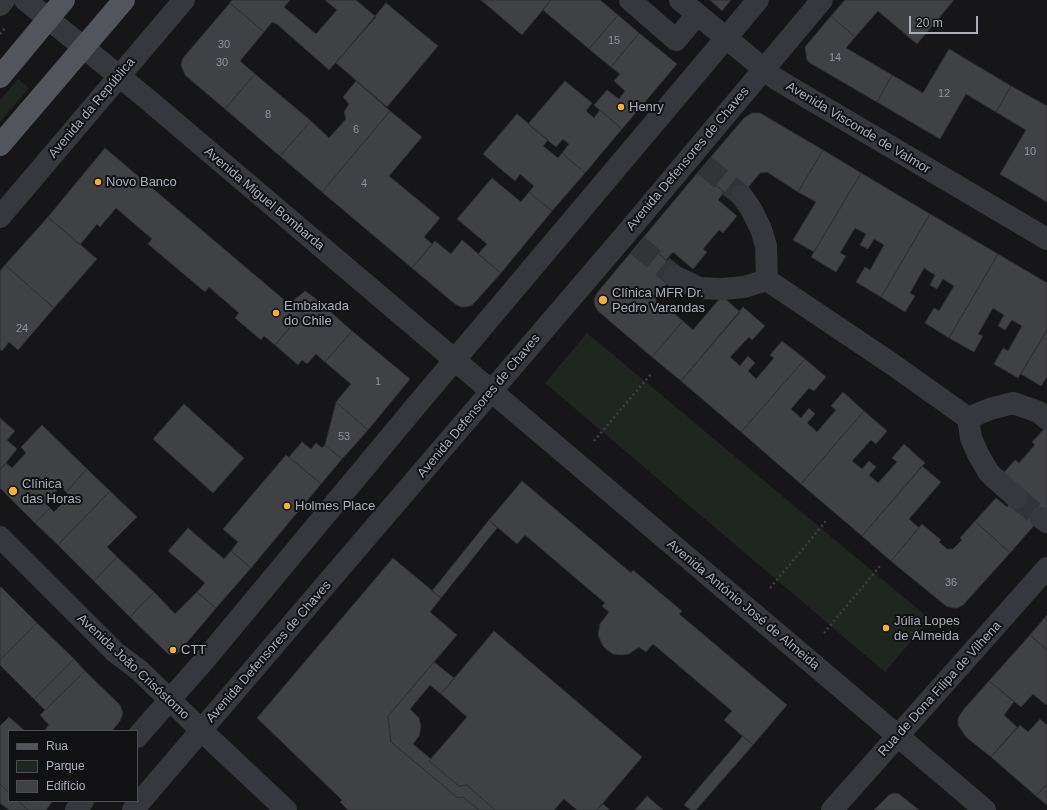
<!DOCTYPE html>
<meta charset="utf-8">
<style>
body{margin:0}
#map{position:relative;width:1047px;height:810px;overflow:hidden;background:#161618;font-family:Arial,sans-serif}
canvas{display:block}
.legend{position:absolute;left:8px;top:730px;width:130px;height:72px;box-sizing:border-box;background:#111113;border:1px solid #4d4f55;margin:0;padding:5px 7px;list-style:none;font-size:12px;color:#a8adb8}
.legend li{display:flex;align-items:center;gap:8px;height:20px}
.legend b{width:20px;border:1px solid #4d4f55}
.scale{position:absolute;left:909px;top:16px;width:69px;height:18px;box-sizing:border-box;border:2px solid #a8adb8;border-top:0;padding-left:5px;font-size:12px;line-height:14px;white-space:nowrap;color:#a8adb8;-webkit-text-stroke:3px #111113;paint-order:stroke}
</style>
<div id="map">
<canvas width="1047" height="810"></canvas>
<ul class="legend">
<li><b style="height:5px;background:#53555c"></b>Rua</li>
<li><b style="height:11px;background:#1e261f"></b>Parque</li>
<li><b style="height:11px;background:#404145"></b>Edifício</li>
</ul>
<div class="scale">20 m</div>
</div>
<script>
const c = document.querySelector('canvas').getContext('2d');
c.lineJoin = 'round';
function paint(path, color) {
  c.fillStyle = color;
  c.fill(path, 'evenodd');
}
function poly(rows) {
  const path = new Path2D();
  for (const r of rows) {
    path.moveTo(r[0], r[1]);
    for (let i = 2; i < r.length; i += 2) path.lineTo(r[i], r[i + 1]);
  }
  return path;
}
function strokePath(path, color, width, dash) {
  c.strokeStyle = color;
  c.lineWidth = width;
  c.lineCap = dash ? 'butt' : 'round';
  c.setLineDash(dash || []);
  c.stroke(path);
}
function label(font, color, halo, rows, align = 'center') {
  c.font = font + ' Arial,sans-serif';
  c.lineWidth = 4;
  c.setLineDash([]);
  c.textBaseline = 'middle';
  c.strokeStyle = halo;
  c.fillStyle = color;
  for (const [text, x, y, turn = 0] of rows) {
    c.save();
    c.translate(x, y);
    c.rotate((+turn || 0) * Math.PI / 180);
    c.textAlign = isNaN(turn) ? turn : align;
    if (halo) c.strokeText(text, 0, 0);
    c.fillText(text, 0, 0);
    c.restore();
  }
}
paint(poly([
 [18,79,29,88,0,122,0,100],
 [587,333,930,619,885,672,545,383]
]), '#1e261f');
const building = poly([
 [232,0,290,0,284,7,316,34,337,10,325,0,356,0,376,17,329,70,278,25,272,22,264,32,230,3,232,0],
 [481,0,551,0,522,35,481,0],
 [551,0,600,0,618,15,589,49,543,10,551,0],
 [710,0,731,0,722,11,710,0],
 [845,0,954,0,917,44,878,11,855,37,831,16,845,0],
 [230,3,264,32,240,61,255,74,225,109,185,75,181,65,183,58,230,3],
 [386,3,438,46,387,107,336,63,386,3],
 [618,15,639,33,611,67,589,49,618,15],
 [831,16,855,37,846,48,892,75,877,102,810,63,807,60,805,47,831,16],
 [639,33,677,64,622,129,594,105,607,90,619,99,625,91,614,81,620,74,611,67,639,33],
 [949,49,1011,86,996,112,966,94,940,139,877,102,892,75,923,93,949,49],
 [255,74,311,121,280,156,225,109,255,74],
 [356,81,390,111,322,192,280,156,311,121,329,138,346,119,344,112,349,104,343,97,356,81],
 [565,81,592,103,586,111,594,118,600,110,622,129,585,173,562,153,569,144,563,139,556,147,528,124,565,81],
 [1011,86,1047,106,1047,202,1000,174,1026,130,996,112,1011,86],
 [390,111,422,137,389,176,440,218,424,237,432,244,412,268,322,192,390,111],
 [752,113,760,113,823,150,798,192,767,172,760,173,736,202,699,171,744,118,752,113],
 [517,114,548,140,543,146,558,158,562,153,585,173,552,211,529,192,534,186,520,174,515,181,483,154,517,114],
 [105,148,289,304,305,291,315,298,275,345,264,336,261,340,235,318,239,313,209,287,205,292,148,244,152,239,116,208,100,227,97,224,80,245,48,217,105,148],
 [823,150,861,173,814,252,793,240,816,202,798,192,823,150],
 [699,171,724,192,718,200,737,216,723,233,719,230,703,249,707,252,693,269,673,252,666,260,642,239,699,171],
 [861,173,930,214,881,297,856,282,865,267,870,270,884,245,874,239,868,249,860,245,866,234,855,228,840,253,846,256,836,272,811,257,861,173],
 [492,178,521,202,529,192,552,211,501,273,478,254,487,244,457,219,492,178],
 [930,214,998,254,949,338,925,323,934,308,939,311,954,286,943,279,937,289,930,285,935,275,924,268,910,293,915,296,905,312,881,297,930,214],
 [48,217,97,259,54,308,5,265,48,217],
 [642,239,678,271,663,288,661,287,655,294,656,301,663,308,665,306,683,321,652,357,598,311,595,306,594,300,597,293,642,239],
 [462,240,501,273,476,301,472,305,466,307,461,307,455,304,412,268,435,241,451,254,462,240],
 [998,254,1047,283,1047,330,1018,378,994,364,1003,348,1008,351,1022,326,1012,320,1005,330,998,326,1004,315,993,308,978,334,983,336,974,352,949,338,998,254],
 [5,265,54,308,18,350,9,342,2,351,0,349,0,271,5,265],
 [722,296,740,312,681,381,652,357,683,321,693,330,722,296],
 [315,298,352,331,325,362,316,354,307,364,302,360,298,365,275,345,315,298],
 [743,307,765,326,752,340,749,337,730,357,740,366,748,356,755,363,748,371,756,379,774,358,770,355,782,341,805,359,741,432,681,381,743,307],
 [1047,330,1047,377,1041,386,1021,374,1047,330],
 [352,331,410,379,368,430,336,402,351,384,325,362,352,331],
 [805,359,826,377,814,391,809,388,791,409,801,418,809,408,815,414,807,423,817,432,836,410,831,406,843,392,864,411,801,484,741,432,805,359],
 [336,402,368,430,342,459,325,445,336,402],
 [184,404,244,458,213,493,153,439,184,404],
 [864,411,887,431,876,444,871,440,852,461,862,469,869,461,876,467,869,475,878,483,897,462,892,458,904,444,925,463,862,536,801,484,864,411],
 [0,418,15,431,7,440,17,449,0,470,0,418],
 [42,425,87,469,66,492,61,486,45,503,50,508,35,523,0,488,0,470,6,463,12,468,26,453,21,447,42,425],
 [1047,426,1047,511,1037,522,1013,502,1001,476,1015,460,1019,463,1035,445,1032,442,1047,426],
 [302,442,311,449,316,443,322,448,325,445,342,459,321,484,289,457,302,442],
 [286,455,321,484,251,568,231,551,238,542,223,529,286,455],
 [922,466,941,482,909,519,919,528,891,561,862,536,922,466],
 [87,469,110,491,58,545,35,523,50,508,54,512,70,496,66,492,87,469],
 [522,481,631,573,633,570,682,611,679,614,787,705,753,745,724,720,732,711,653,644,646,652,639,647,629,654,622,655,613,654,607,650,603,646,598,635,600,624,609,612,602,606,605,603,525,535,517,544,489,520,522,481],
 [110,491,137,517,107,547,117,557,94,581,58,545,110,491],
 [996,498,1007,507,1013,502,1037,522,1010,553,975,521,996,498],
 [489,520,497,528,441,598,432,591,489,520],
 [975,521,1010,553,963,605,957,608,952,608,946,606,891,561,922,524,941,540,939,542,947,549,953,549,962,540,960,538,975,521],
 [188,528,224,559,231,551,251,568,216,608,197,592,205,583,168,551,188,528],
 [117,557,154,592,130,617,94,581,117,557],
 [393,558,441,598,430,612,457,635,388,716,391,742,458,798,463,797,479,810,348,810,340,802,342,800,257,718,393,558],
 [1,587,37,623,0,660,0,588,1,587],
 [154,592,175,614,197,592,216,608,178,653,173,655,168,654,130,617,154,592],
 [1047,615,1047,650,1030,635,1047,615],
 [37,623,74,659,34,699,0,665,0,660,37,623],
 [494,631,642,757,597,810,577,810,564,799,554,810,495,810,467,785,459,786,429,761,467,717,441,694,494,631],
 [1030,635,1047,650,1047,704,1046,705,1033,694,1021,707,989,681,1030,635],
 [74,659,85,671,45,710,34,699,74,659],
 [434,662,454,678,441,694,430,685,410,709,419,718,421,727,419,736,413,744,431,759,429,761,459,786,467,785,495,810,479,810,463,797,458,798,391,742,388,716,434,662],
 [85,671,120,705,123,713,120,721,112,731,44,731,49,725,40,715,85,671],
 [989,681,1014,702,1004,715,1017,727,991,757,966,737,958,725,958,718,964,709,989,681],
 [9,717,25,731,9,731,9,793,0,784,0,726,9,717],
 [1040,719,1047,725,1047,784,1036,796,991,757,1020,725,1028,732,1040,719],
 [743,736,753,745,696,810,691,810,684,805,743,736],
 [0,784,9,793,9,801,18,801,28,810,9,810,0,803,0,784],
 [1047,784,1047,805,1036,796,1047,784],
 [894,793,899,794,919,810,874,810,889,795,894,793],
 [647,796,663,810,635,810,647,796],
 [18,801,53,801,46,810,28,810,18,801],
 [603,804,610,810,597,810,603,804]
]);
paint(building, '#404145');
strokePath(building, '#303034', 1);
strokePath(poly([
 [704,165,742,196],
 [637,245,674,276],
 [1017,498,1041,518]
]), '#333438', 22, [22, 11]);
strokePath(poly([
 [0,34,5,28],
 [594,441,651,374],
 [770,588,826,521],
 [824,633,880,566]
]), '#3d3f44', 2.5, [2, 3]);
strokePath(poly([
 [25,0,146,98,985,810],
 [630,0,676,40,697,15],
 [680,0,776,79,1047,239],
 [0,5,4,0],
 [0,217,184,0],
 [674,276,699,288,723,289,744,287,767,280,766,246,761,229,751,209,742,196],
 [767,280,892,364,968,418,990,409,1013,403,1039,412,1047,419],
 [968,418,971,438,978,454,989,473,1017,498],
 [1041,518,1047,522],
 [0,537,115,652,139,670,202,731,286,810],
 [137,737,203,662,415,407,758,0],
 [76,810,83,801],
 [133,810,625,235,822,0],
 [832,810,1047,568]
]), '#37383d', 22);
strokePath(poly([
 [0,77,64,0],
 [0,145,124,0]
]), '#53555c', 22);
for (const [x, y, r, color] of [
 [621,107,4,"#f2b134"],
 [98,182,4,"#f2b134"],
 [603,300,5,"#f2b134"],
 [276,313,4,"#f2b134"],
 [13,491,5,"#f2b134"],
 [287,506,4,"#f2b134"],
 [886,628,4,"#f2b134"],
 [173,650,4,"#f2b134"]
]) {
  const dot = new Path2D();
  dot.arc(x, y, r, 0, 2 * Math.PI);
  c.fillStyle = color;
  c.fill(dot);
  strokePath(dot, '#111113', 1.5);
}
label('11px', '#8e929b', null, [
 ["15",614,41],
 ["30",224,45],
 ["14",835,58],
 ["30",222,63],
 ["12",944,94],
 ["8",268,115],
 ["6",356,130],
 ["10",1030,152],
 ["4",364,184],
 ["24",22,329],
 ["1",378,382],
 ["53",344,437],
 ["36",951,583]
]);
label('13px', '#a8adb8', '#111113', [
 ["Henry",629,107],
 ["Novo Banco",106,182],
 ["Clínica MFR Dr.",612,293],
 ["Pedro Varandas",612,308],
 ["Embaixada",284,306],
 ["do Chile",284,321],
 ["Clínica",22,484],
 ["das Horas",22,499],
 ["Holmes Place",295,506],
 ["Júlia Lopes",894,621],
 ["de Almeida",894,636],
 ["CTT",181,650]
], 'left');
label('13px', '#a8adb8', '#111113', [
 ["Avenida da República",92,108,-50],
 ["Avenida Visconde de Valmor",858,128,31],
 ["Avenida Defensores de Chaves",688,159,-50],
 ["Avenida Miguel Bombarda",264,199,40],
 ["Avenida Defensores de Chaves",479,406,-50],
 ["Avenida António José de Almeida",743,605,40],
 ["Avenida Defensores de Chaves",269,652,-49],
 ["Avenida João Crisóstomo",133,667,43],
 ["Rua de Dona Filipa de Vilhena",940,689,-48]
]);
</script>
